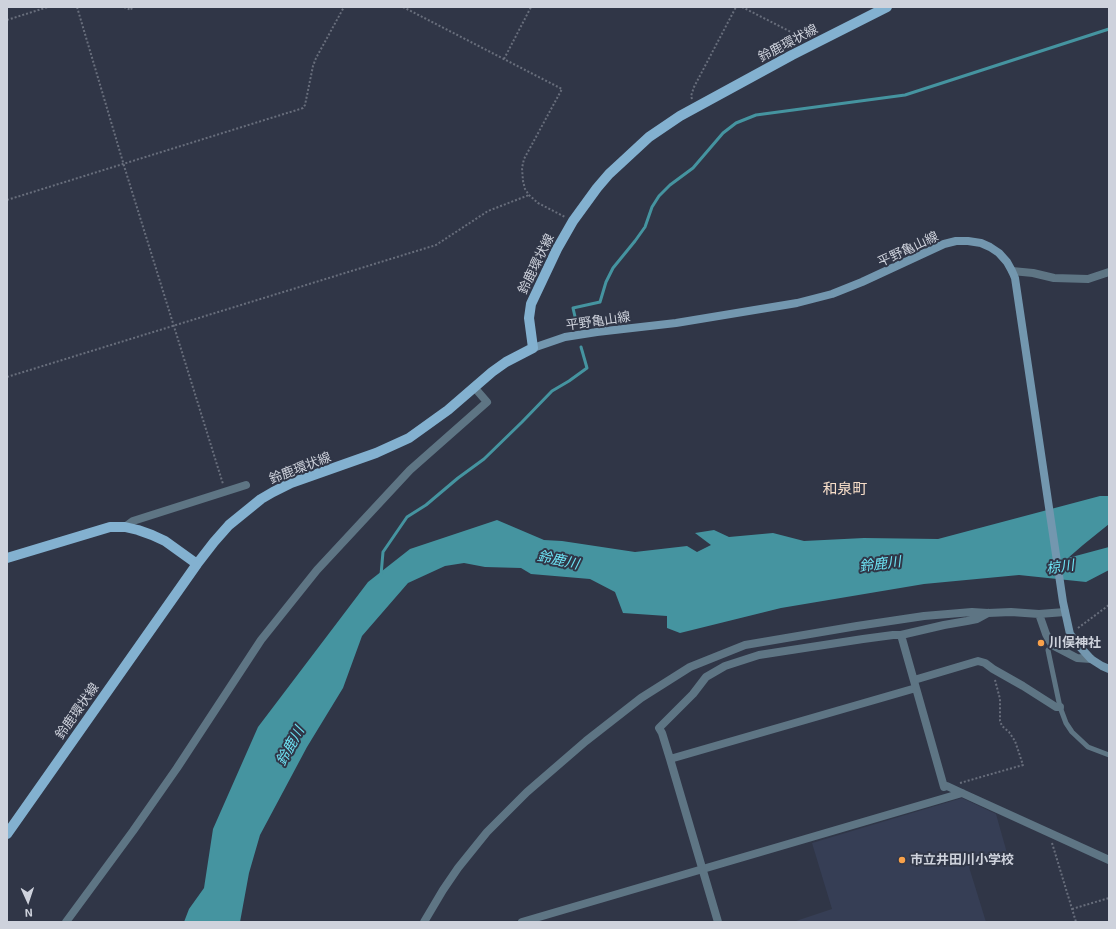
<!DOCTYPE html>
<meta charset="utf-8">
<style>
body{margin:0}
#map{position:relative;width:1116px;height:929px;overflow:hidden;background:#303647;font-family:"Exo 2",sans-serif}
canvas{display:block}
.frame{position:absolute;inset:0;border:8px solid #ced2dc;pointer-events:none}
.north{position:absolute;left:8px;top:881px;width:40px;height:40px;-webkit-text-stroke:3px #303647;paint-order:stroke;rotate:177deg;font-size:11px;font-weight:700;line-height:16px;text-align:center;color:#ced2dc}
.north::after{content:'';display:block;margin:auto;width:14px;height:18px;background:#ced2dc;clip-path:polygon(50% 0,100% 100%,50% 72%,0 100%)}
</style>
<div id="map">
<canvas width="1116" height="929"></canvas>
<div class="frame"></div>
<div class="north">N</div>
</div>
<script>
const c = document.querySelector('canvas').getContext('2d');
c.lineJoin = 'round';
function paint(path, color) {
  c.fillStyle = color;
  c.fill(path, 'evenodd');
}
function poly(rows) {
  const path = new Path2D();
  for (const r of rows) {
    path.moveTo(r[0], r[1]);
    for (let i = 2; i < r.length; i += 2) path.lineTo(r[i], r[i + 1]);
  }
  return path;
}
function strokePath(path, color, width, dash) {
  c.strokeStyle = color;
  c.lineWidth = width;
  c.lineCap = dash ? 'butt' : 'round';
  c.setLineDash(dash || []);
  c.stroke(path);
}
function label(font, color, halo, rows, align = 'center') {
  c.font = font + ' "Exo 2","Noto Sans JP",sans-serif';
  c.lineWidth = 4;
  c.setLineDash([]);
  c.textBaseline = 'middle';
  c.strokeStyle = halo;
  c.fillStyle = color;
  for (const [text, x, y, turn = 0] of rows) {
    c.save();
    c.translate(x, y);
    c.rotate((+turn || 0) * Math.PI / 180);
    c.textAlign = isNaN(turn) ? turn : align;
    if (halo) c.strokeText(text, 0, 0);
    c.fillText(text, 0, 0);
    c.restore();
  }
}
paint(poly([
 [962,798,996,814,1007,853,969,867,986,922,796,922,796,921,832,909,812,843]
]), '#363e55');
paint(poly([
 [1100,496,1109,496,1109,524,1083,545,1068,558,1109,547,1109,570,1086,582,1019,575,924,584,781,608,680,633,667,628,667,616,623,613,615,592,590,579,531,574,521,568,485,567,464,563,445,566,408,583,362,636,343,688,307,747,260,835,249,873,240,922,184,922,189,909,204,888,213,829,258,727,368,582,410,549,497,520,544,540,562,541,635,552,687,546,697,552,711,545,695,533,714,530,729,537,773,533,804,541,864,538,938,539]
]), '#4594a0');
strokePath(poly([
 [576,321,573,308,600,302,606,282,613,268,635,241,645,227,652,207,659,196,670,185,693,168,723,133,736,123,756,115,905,95,1109,29],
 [381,575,383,552,407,517,426,505,458,478,484,459,522,422,552,391,569,381,587,368,581,347]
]), '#4594a0', 3);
strokePath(poly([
 [77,7,125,169,223,484],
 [124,7,131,10,132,7],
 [403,7,562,89,524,159,522,168,523,181,525,189,529,195,538,203,565,217],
 [742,7,793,33],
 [7,20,48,7],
 [504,59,531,7],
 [692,99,691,96,694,87,736,7],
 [7,200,300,109,303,108,305,105,313,66,316,58,344,7],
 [7,377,436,245,488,211,529,195],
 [1078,628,1109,605],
 [960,783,1023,765,1015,741,1009,732,1002,726,1000,721,1000,699,995,680],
 [1052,843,1076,922],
 [1072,909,1109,898]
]), '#686e7c', 2, [2, 2]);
strokePath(poly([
 [1052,645,1048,650,1049,655,1060,707,1066,723,1072,732,1088,747,1109,755]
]), '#5e7584', 5);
strokePath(poly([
 [1012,271,1033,273,1054,278,1088,279,1109,272],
 [125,527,133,521,246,485],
 [1039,614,1046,634,1052,645,1077,658,1091,659],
 [901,635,944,787,947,786,962,793,1109,860],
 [914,680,978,661,985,663,993,669,1023,686,1056,707,1060,707],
 [670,759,916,688],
 [66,922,133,831,177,768,261,640,317,570,410,470,487,402,474,387],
 [424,922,443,890,458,868,487,832,527,792,586,741,641,698,690,667,745,645,857,626,924,616,972,612,988,613,1011,612,1039,614,1065,612],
 [522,922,962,793],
 [718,922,670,759,662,733,659,728,693,694,706,677,725,666,759,655,863,639,893,635,901,635,944,625,967,621,977,619,988,613]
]), '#5e7584', 8);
strokePath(poly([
 [533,348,565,337,597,332,676,323,797,303,832,294,862,282,944,244,956,241,968,241,981,243,990,247,999,253,1007,262,1012,271,1015,278,1063,602,1070,634,1080,647,1091,659,1102,666,1109,669]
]), '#7397af', 8);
strokePath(poly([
 [7,558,110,527,125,527,138,530,152,535,165,541,197,564],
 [7,834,197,564,214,542,229,525,261,499,273,492,291,483,376,453,409,438,448,410,492,372,506,362,533,348,529,318,531,304,557,249,573,221,597,188,609,174,622,162,649,137,680,116,792,55,887,7]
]), '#83b1d0', 10);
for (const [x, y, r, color] of [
 [1041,643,4,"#f8a14a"],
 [902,860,4,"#f8a14a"]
]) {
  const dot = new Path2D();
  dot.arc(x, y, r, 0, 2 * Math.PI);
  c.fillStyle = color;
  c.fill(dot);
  strokePath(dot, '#303647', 1.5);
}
label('13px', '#ced2dc', '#303647', [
 ["鈴鹿環状線",788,43,-28],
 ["平野亀山線",908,249,-25],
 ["鈴鹿環状線",536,264,-64],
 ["平野亀山線",598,321,-8],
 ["鈴鹿環状線",300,468,-21],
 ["鈴鹿環状線",77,711,-55]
]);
label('bold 13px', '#ced2dc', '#303647', [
 ["川俣神社",1049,643],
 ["市立井田川小学校",910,860]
], 'left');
label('italic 14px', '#6ee4f5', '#303647', [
 ["鈴鹿川",558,560,12],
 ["鈴鹿川",880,564,-7],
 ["椋川",1060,567,-8],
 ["鈴鹿川",290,746,-61]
]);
label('15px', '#f6ddc8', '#303647', [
 ["和泉町",845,489]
]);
</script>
